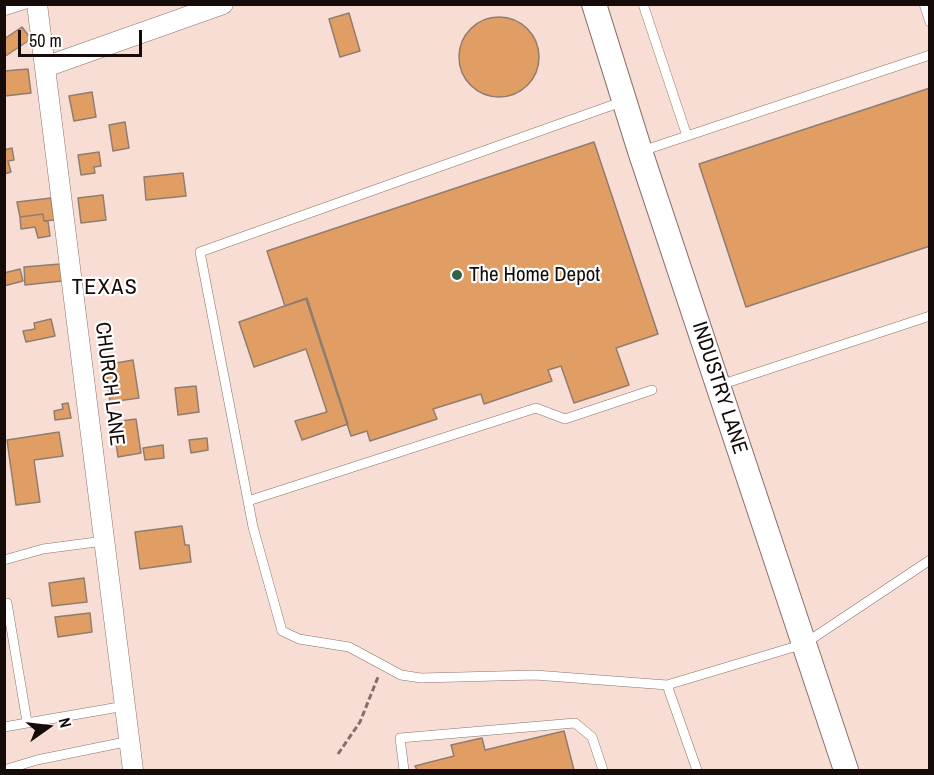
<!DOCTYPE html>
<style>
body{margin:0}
#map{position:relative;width:934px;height:775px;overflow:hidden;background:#f8ddd5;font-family:"Archivo Narrow",sans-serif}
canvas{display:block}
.frame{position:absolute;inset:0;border:6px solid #150c0a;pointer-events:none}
.north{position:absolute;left:18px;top:697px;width:60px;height:60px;-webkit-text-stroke:4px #fff;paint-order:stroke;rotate:76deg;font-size:16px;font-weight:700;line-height:24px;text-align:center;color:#150c0a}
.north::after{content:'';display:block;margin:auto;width:21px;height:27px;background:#150c0a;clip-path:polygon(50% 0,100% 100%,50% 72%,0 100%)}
.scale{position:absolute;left:18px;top:30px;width:124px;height:27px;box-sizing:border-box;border:3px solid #150c0a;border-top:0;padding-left:8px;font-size:18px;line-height:21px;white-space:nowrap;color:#150c0a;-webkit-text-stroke:4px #fff;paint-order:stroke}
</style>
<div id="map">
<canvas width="934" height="775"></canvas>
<div class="frame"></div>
<div class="north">N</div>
<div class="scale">50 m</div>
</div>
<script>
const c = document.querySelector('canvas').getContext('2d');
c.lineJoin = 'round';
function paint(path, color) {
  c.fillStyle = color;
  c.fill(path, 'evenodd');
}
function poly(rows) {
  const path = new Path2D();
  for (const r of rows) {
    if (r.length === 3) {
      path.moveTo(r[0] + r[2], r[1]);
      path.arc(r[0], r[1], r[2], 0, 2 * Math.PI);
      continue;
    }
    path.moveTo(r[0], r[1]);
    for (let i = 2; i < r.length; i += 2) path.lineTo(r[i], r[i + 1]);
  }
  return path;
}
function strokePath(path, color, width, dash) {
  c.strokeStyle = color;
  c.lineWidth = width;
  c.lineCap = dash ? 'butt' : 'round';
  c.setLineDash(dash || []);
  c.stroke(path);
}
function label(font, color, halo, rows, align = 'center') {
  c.font = font + ' "Archivo Narrow",sans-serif';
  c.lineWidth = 4.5;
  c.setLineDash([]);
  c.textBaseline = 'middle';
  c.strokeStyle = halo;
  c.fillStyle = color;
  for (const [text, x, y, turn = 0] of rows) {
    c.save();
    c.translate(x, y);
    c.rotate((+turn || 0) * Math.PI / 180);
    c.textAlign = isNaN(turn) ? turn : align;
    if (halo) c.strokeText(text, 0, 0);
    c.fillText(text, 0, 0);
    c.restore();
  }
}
const building = poly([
 [349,13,360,51,340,57,329,19,349,13],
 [499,57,40],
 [22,27,31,39,4,57,4,39,22,27],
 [28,69,31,93,5,96,4,71,28,69],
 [930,88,930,246,746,307,699,164,930,88],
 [92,92,96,117,74,121,69,96,92,92],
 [125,122,129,148,113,151,109,125,125,122],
 [594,142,658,334,616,348,629,385,574,403,561,366,548,370,552,381,484,404,481,394,433,409,437,419,370,441,367,431,351,436,306,299,285,306,267,251,594,142],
 [12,148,14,160,8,161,11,172,4,174,4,150,12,148],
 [99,152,101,166,94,167,95,173,81,175,78,155,99,152],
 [183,173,186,196,146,200,144,177,183,173],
 [103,195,106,220,81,223,78,198,103,195],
 [51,198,54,220,44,221,43,214,20,217,17,202,51,198],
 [43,214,44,221,48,221,50,236,38,238,35,227,21,229,20,217,43,214],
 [60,264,62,281,25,285,24,267,60,264],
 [20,269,23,281,4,286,4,273,20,269],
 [307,298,348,424,302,440,295,421,327,412,306,349,254,367,239,322,307,298],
 [51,319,55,336,26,342,23,331,35,329,34,323,51,319],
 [133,360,139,398,110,402,105,365,133,360],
 [196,386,199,412,178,415,175,388,196,386],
 [68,403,71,418,55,420,54,411,63,409,62,404,68,403],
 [136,419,141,453,118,457,113,422,136,419],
 [59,432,63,456,34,460,40,502,16,505,7,440,59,432],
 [207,438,208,450,191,453,189,440,207,438],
 [163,445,164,458,145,460,143,448,163,445],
 [182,526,185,545,189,545,191,562,140,569,135,532,182,526],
 [84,578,87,602,52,606,49,583,84,578],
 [90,613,92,632,58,637,55,617,90,613],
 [564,731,574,770,417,770,415,766,454,756,451,745,482,738,485,750,564,731]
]);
paint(building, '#e09e65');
strokePath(building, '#907d6e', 1.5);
const service = poly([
 [643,4,687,136],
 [924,4,930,22],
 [4,11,26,4],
 [624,101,200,252,253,527,282,631,299,639,349,647,401,675,421,678,535,675,667,685,804,644,930,560],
 [642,151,930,55],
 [720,385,930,316],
 [248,501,536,408,565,419,652,390],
 [4,560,43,549,104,541],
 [4,604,7,603,27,722],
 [667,685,697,770],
 [4,727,125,706],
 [4,770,37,760,130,741],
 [404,770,400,738,575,723,592,737,603,770]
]);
const minor = poly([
 [37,4,133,770],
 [45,67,223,4]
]);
const tertiary = poly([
 [594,4,640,151,846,770]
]);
strokePath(service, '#8a726b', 10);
strokePath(minor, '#8a726b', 21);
strokePath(tertiary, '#8a726b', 26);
strokePath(poly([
 [338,754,360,722,378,677]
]), '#81706b', 3, [6, 3]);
strokePath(service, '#fff', 9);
strokePath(minor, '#fff', 20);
strokePath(tertiary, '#fff', 24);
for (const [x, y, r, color] of [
 [457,275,6,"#306348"]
]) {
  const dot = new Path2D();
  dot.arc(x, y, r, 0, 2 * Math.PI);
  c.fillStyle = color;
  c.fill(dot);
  strokePath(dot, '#fff', 2);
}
label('21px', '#150c0a', '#fff', [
 ["The Home Depot",469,275]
], 'left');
label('21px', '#150c0a', '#fff', [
 ["CHURCH LANE",109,384,83],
 ["INDUSTRY LANE",719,388,72]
]);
c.letterSpacing = '1.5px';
label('22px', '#150c0a', '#fff', [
 ["TEXAS",105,288]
]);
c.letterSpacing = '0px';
</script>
